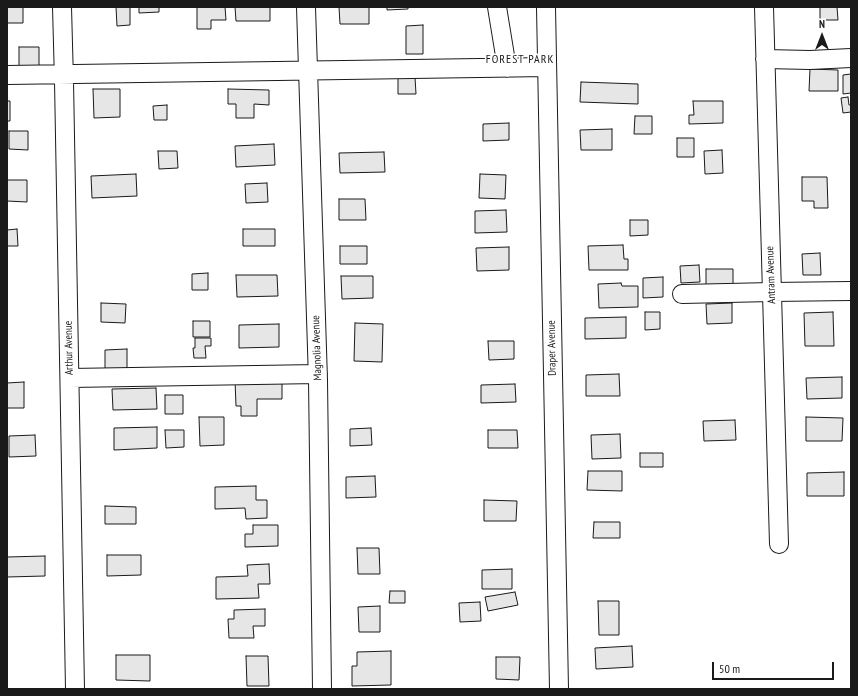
<!DOCTYPE html>
<style>
body{margin:0}
#map{position:relative;width:858px;height:696px;overflow:hidden;background:#fff;font-family:"PT Sans Narrow",sans-serif}
canvas{display:block}
.frame{position:absolute;inset:0;border:8px solid #1a1a1a;pointer-events:none}
.north{position:absolute;left:802px;top:16px;width:40px;height:40px;-webkit-text-stroke:3px #fff;paint-order:stroke;rotate:0deg;font-size:11px;font-weight:700;line-height:16px;text-align:center;color:#1a1a1a}
.north::after{content:'';display:block;margin:auto;width:14px;height:18px;background:#1a1a1a;clip-path:polygon(50% 0,100% 100%,50% 72%,0 100%)}
.scale{position:absolute;left:712px;top:662px;width:122px;height:18px;box-sizing:border-box;border:2px solid #1a1a1a;border-top:0;padding-left:5px;font-size:12px;line-height:14px;white-space:nowrap;color:#1a1a1a;-webkit-text-stroke:3px #fff;paint-order:stroke}
</style>
<div id="map">
<canvas width="858" height="696"></canvas>
<div class="frame"></div>
<div class="north">N</div>
<div class="scale">50 m</div>
</div>
<script>
const c = document.querySelector('canvas').getContext('2d');
c.lineJoin = 'round';
function paint(path, color) {
  c.fillStyle = color;
  c.fill(path, 'evenodd');
}
function poly(rows) {
  const path = new Path2D();
  for (const r of rows) {
    path.moveTo(r[0], r[1]);
    for (let i = 2; i < r.length; i += 2) path.lineTo(r[i], r[i + 1]);
  }
  return path;
}
function strokePath(path, color, width, dash) {
  c.strokeStyle = color;
  c.lineWidth = width;
  c.lineCap = dash ? 'butt' : 'round';
  c.setLineDash(dash || []);
  c.stroke(path);
}
function label(font, color, halo, rows, align = 'center') {
  c.font = font + ' "PT Sans Narrow",sans-serif';
  c.lineWidth = 3;
  c.setLineDash([]);
  c.textBaseline = 'middle';
  c.strokeStyle = halo;
  c.fillStyle = color;
  for (const [text, x, y, turn = 0] of rows) {
    c.save();
    c.translate(x, y);
    c.rotate((+turn || 0) * Math.PI / 180);
    c.textAlign = isNaN(turn) ? turn : align;
    if (halo) c.strokeText(text, 0, 0);
    c.fillText(text, 0, 0);
    c.restore();
  }
}
const building = poly([
 [7,7,23,7,23,23,7,23,7,7],
 [116,7,130,7,130,25,117,26,116,7],
 [139,7,159,7,159,12,139,13,139,7],
 [197,7,225,7,226,20,211,20,211,29,197,29,197,7],
 [235,7,270,7,270,21,236,21,235,7],
 [339,7,369,7,369,24,340,24,339,7],
 [387,7,408,7,408,9,387,10,387,7],
 [820,7,837,7,838,20,820,20,820,7],
 [423,25,423,54,406,54,406,26,423,25],
 [19,47,39,47,39,67,19,66,19,47],
 [810,69,838,70,838,91,809,91,810,69],
 [851,74,851,93,843,94,843,75,851,74],
 [415,77,416,94,398,94,398,78,415,77],
 [581,82,638,84,638,104,580,102,581,82],
 [93,89,120,89,120,117,94,118,93,89],
 [228,89,269,90,269,105,254,104,254,118,236,118,236,104,228,104,228,89],
 [848,97,849,105,851,105,851,112,843,113,841,98,848,97],
 [7,101,10,101,10,121,7,121,7,101],
 [693,101,723,101,723,123,689,124,689,115,694,115,693,101],
 [167,105,167,120,154,120,153,106,167,105],
 [635,116,652,116,652,134,634,134,635,116],
 [509,123,509,140,483,141,483,124,509,123],
 [612,129,612,150,581,150,580,130,612,129],
 [9,131,28,131,28,150,9,149,9,131],
 [677,138,694,138,694,157,677,157,677,138],
 [274,144,275,165,236,167,235,146,274,144],
 [722,150,723,173,705,174,704,151,722,150],
 [158,151,177,151,178,168,159,169,158,151],
 [384,152,385,172,340,173,339,153,384,152],
 [136,174,137,196,92,198,91,176,136,174],
 [480,174,506,175,505,199,479,198,480,174],
 [802,177,827,177,828,208,814,208,814,201,802,201,802,177],
 [7,180,27,180,27,202,7,201,7,180],
 [267,183,268,202,246,203,245,184,267,183],
 [339,199,365,199,366,220,339,220,339,199],
 [506,210,507,232,475,233,475,211,506,210],
 [630,220,648,220,648,235,630,236,630,220],
 [17,229,18,246,7,246,7,230,17,229],
 [243,229,275,229,275,246,243,246,243,229],
 [623,245,624,259,628,259,628,270,589,270,588,246,623,245],
 [340,246,367,246,367,264,340,264,340,246],
 [509,247,509,270,477,271,476,248,509,247],
 [820,253,821,275,803,275,802,254,820,253],
 [699,265,700,282,681,283,680,266,699,265],
 [706,269,733,269,733,288,706,289,706,269],
 [208,273,208,290,192,290,192,274,208,273],
 [236,275,277,275,278,296,237,297,236,275],
 [341,276,373,276,373,298,342,299,341,276],
 [663,277,663,297,643,298,643,278,663,277],
 [621,283,622,286,638,286,638,307,599,308,598,284,621,283],
 [101,303,126,304,125,323,101,322,101,303],
 [732,303,732,323,707,324,706,304,732,303],
 [645,312,660,312,660,329,645,330,645,312],
 [833,312,834,346,805,346,804,313,833,312],
 [626,317,626,338,585,339,585,318,626,317],
 [193,321,210,321,210,337,193,337,193,321],
 [355,323,383,324,382,362,354,361,355,323],
 [279,324,279,347,239,348,239,325,279,324],
 [195,338,211,338,211,346,205,346,206,358,194,358,193,348,195,348,195,338],
 [488,341,514,341,514,359,489,360,488,341],
 [127,349,127,369,105,370,105,350,127,349],
 [619,374,620,396,586,396,586,375,619,374],
 [842,377,842,398,807,399,806,378,842,377],
 [235,380,282,380,282,399,257,399,257,416,241,416,241,406,236,406,235,380],
 [24,382,24,408,7,408,7,383,24,382],
 [515,384,516,402,481,403,481,385,515,384],
 [156,388,157,409,113,410,112,389,156,388],
 [165,395,183,395,183,414,165,414,165,395],
 [199,417,224,417,224,445,200,446,199,417],
 [806,417,843,418,842,441,806,441,806,417],
 [735,420,736,440,704,441,703,421,735,420],
 [157,427,157,448,114,450,114,428,157,427],
 [371,428,372,445,350,446,350,429,371,428],
 [165,430,184,430,184,447,166,448,165,430],
 [488,430,517,430,518,448,488,448,488,430],
 [620,434,621,458,592,459,591,435,620,434],
 [35,435,36,456,9,457,9,436,35,435],
 [640,453,663,453,663,467,640,467,640,453],
 [588,471,622,471,622,491,587,490,588,471],
 [844,472,844,496,807,496,807,473,844,472],
 [375,476,376,497,346,498,346,477,375,476],
 [256,486,256,500,267,500,267,518,246,519,245,508,215,509,215,487,256,486],
 [484,500,517,501,516,521,484,521,484,500],
 [105,506,136,507,136,524,105,524,105,506],
 [594,522,620,522,620,538,593,538,594,522],
 [253,525,278,525,278,546,245,547,245,534,253,534,253,525],
 [357,548,379,548,380,574,358,574,357,548],
 [107,555,141,555,141,575,107,576,107,555],
 [45,556,45,576,7,577,7,557,45,556],
 [269,564,270,584,258,584,259,598,216,599,216,577,248,576,247,565,269,564],
 [512,569,512,589,482,589,482,570,512,569],
 [390,591,405,591,405,603,389,603,390,591],
 [515,592,518,605,488,611,485,597,515,592],
 [598,601,619,601,619,635,599,635,598,601],
 [480,602,481,621,460,622,459,603,480,602],
 [380,606,380,632,359,632,358,607,380,606],
 [265,609,265,626,253,626,254,638,229,638,228,619,234,619,234,610,265,609],
 [632,646,633,667,596,669,595,648,632,646],
 [391,651,391,685,352,686,352,666,357,666,357,652,391,651],
 [116,655,150,655,150,681,116,680,116,655],
 [246,656,268,656,269,686,247,686,246,656],
 [496,657,520,657,519,680,496,679,496,657]
]);
paint(building, '#e6e6e6');
strokePath(building, '#1a1a1a', 1);
const minor = poly([
 [62,7,64,81,75,689],
 [306,7,318,380,322,689],
 [497,7,507,68],
 [546,7,559,689],
 [764,7,779,544],
 [765,59,810,60,851,58],
 [7,75,547,67],
 [682,294,772,292,851,291],
 [70,378,318,374]
]);
strokePath(minor, '#1a1a1a', 20);
strokePath(minor, '#fff', 18);
label('11px', '#1a1a1a', '#fff', [
 ["Antram Avenue",771,275,-92],
 ["Arthur Avenue",69,348,-91],
 ["Magnolia Avenue",317,348,-92],
 ["Draper Avenue",552,348,-91]
]);
c.letterSpacing = '1px';
label('12px', '#1a1a1a', '#fff', [
 ["FOREST PARK",520,60]
]);
c.letterSpacing = '0px';
</script>
